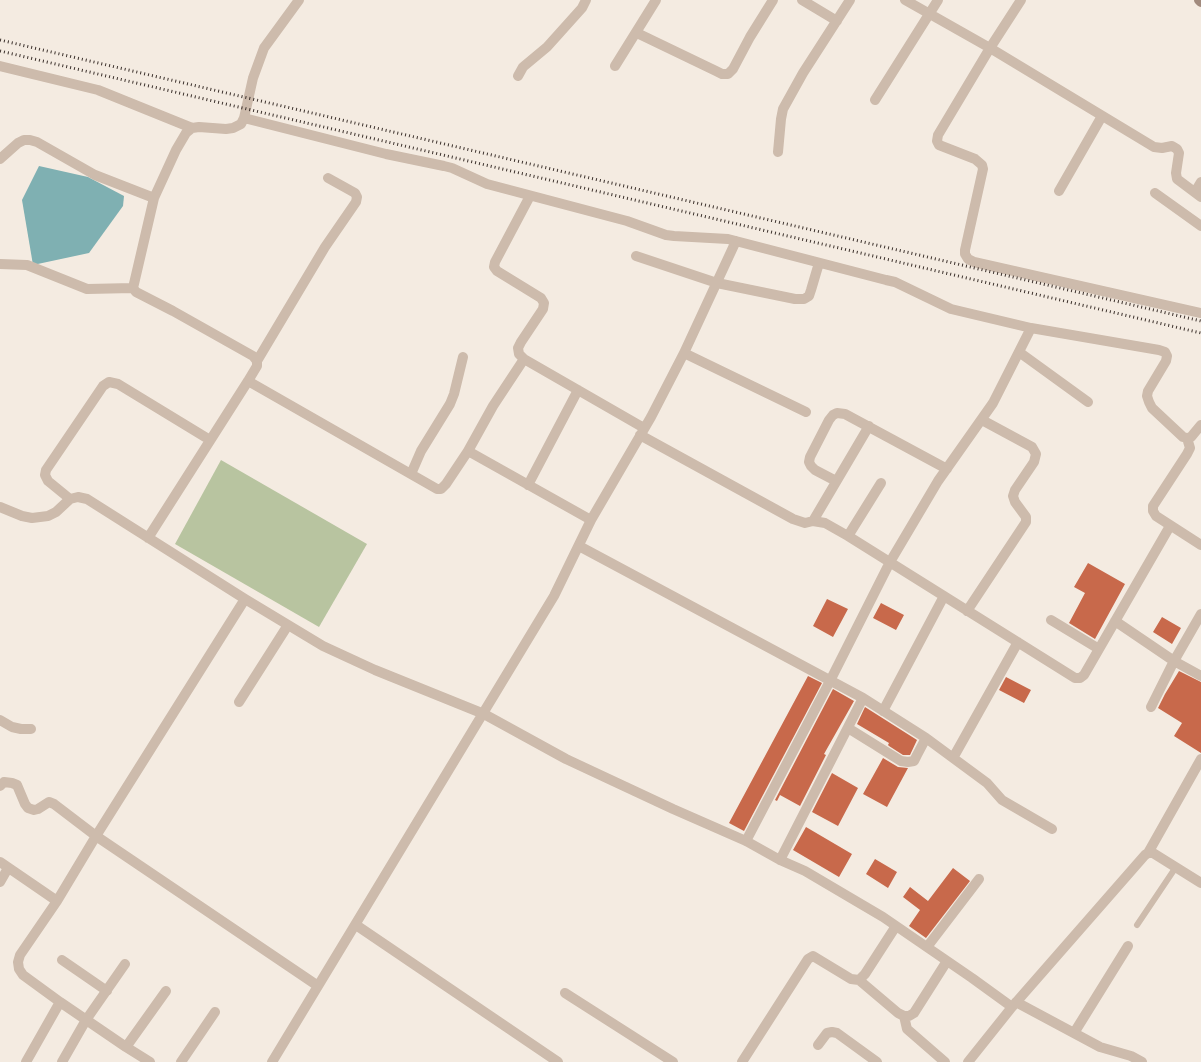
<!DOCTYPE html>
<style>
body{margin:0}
canvas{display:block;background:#f4ebe1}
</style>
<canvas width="1201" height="1062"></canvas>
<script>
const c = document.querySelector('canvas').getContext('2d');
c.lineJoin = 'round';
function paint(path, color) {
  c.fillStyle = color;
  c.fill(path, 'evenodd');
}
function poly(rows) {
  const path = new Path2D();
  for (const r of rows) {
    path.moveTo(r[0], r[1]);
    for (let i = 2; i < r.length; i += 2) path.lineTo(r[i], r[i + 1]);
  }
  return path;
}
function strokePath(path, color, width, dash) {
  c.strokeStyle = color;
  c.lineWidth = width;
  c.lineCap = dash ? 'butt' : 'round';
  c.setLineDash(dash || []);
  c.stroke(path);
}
paint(poly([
 [221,460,367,544,319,627,175,544]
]), '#b8c4a0');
paint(poly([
 [39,166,88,177,124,196,123,206,89,253,33,265,22,200]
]), '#7fb0b2');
paint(poly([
 [1088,563,1125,584,1095,639,1069,623,1085,593,1074,587],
 [827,599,848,609,833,637,813,626],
 [881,603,904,615,896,630,873,618],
 [1162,617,1181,628,1172,644,1153,632],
 [1179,671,1201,682,1201,753,1174,736,1182,723,1158,708,1165,694],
 [808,676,822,683,744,831,729,823],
 [1006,677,1031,690,1024,703,999,690],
 [833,689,854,701,824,754,826,755,800,806,780,795,777,801,775,800],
 [865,707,917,740,910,755,903,755,889,746,888,745,889,743,857,724],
 [883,758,898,767,908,768,887,807,863,794],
 [832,773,858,788,838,826,812,812],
 [806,827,852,854,839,877,793,850],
 [875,859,897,872,888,888,866,874],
 [953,868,970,881,926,938,909,926,920,910,903,897,910,887,928,901]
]), '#c8694b');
strokePath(poly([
 [1137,925,1176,867]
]), '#cdbbac', 6);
strokePath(poly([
 [802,0,837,21],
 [905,0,990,48,1154,147,1162,148,1172,146,1177,149,1179,153,1176,173,1177,179,1201,197],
 [1021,0,990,48,938,135,937,141,939,145,975,159,982,165,983,169,965,250,965,254,968,259,974,262,1201,313],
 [637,33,716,71,722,74,728,74,733,69,750,37,773,0],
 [0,66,98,90,192,128],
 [615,66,656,0],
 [518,76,523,67,547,47,582,8,586,0],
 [875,100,938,0],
 [244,118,386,154,444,166,452,168,487,184,627,221,666,235,674,236,728,239,886,280,895,282,951,309,1031,328,1159,350,1165,352,1167,356,1166,361,1148,391,1147,396,1149,402,1152,408,1183,437,1187,438,1191,437,1201,425],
 [778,152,781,119,783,109,803,73,850,0],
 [0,159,18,143,24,140,30,140,37,142,95,175,154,198],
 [1059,191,1102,116],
 [1195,192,1201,182],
 [1155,193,1201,226],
 [530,196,495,262,494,267,497,271,541,298,544,303,543,309,521,342,518,348,519,354,524,359,644,428],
 [636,256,717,283,795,299,804,299,809,296,811,290,819,263],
 [0,264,27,265,87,289,133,288],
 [1019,352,1088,402],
 [684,353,806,412],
 [257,361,325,247,356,202,357,197,355,193,328,178],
 [248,381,437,489,441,489,446,484,468,451,591,520],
 [640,435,793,519,805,523,813,521,825,523,848,536,1075,678,1080,678,1084,675,1170,526],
 [1187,438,1190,448,1187,454,1153,506,1153,511,1156,516,1201,545],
 [468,451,493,406,524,359],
 [411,474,421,451,450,404,454,394,463,357],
 [836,481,815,470,811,466,809,462,810,457,829,420,833,415,837,413,845,414,947,469],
 [528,485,578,390],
 [70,499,48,481,45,475,46,470,103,386,109,382,118,384,210,440],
 [0,507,22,516,32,518,48,516,56,512,70,499,78,497,87,499,245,599,323,646,375,670,484,714,566,759,673,809,746,841,780,860,805,871,883,917,972,978,1012,1007],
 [813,521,869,426],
 [848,536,881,483],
 [148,538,248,381,257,366,257,361,253,356,173,311,136,292,133,288,154,198,176,150,186,133,192,128,199,127,226,129,233,128,241,124,244,118,253,78,264,48,299,0],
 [579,546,863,698,926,738,987,783,1002,800,1052,829],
 [967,611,1026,522,1026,517,1015,502,1013,496,1015,490,1034,462,1036,454,1032,447,982,420],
 [1051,620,1099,649],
 [1115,621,1174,661,1201,676],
 [239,702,288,625],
 [1151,707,1174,661,1201,614],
 [883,711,944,596],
 [0,720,12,727,21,729,31,729],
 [848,728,901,761,908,762,914,761,917,755,926,738],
 [953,758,1018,642],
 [0,786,4,782,12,783,17,785,25,804,28,808,34,810,38,809,49,802,54,804,96,836,318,986],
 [746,841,830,681,890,562,938,481,993,403,1031,328],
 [1148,853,1201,759],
 [780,860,863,698],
 [0,862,57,901],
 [0,882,8,868],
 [356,925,558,1062],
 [927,947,979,879],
 [62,960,107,991],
 [859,980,898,1013,904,1016,909,1016,914,1013,947,961],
 [565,993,673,1062],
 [60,1002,126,1047,150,1062],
 [1016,1002,1100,1047,1131,1056,1142,1062],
 [904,1016,907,1029,945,1062],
 [1074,1033,1128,946],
 [818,1045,827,1033,832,1032,837,1033,877,1062],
 [126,1047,166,991],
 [26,1062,60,1002,23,975,19,969,18,962,20,955,57,901,96,836,245,599],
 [62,1062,86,1020,125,964],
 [181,1062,215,1012],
 [272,1062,554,596,591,520,651,417,684,353,736,241],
 [742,1062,808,959,813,956,851,979,859,980,865,974,896,926],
 [968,1062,1012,1007,1145,855,1148,853,1153,853,1201,883]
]), '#cdbbac', 10);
strokePath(poly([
 [1199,0,1201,2]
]), '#a18a7d', 10);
strokePath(poly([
 [0,40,1201,321],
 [0,51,1201,333]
]), '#3b302b', 3, [1, 3]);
</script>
